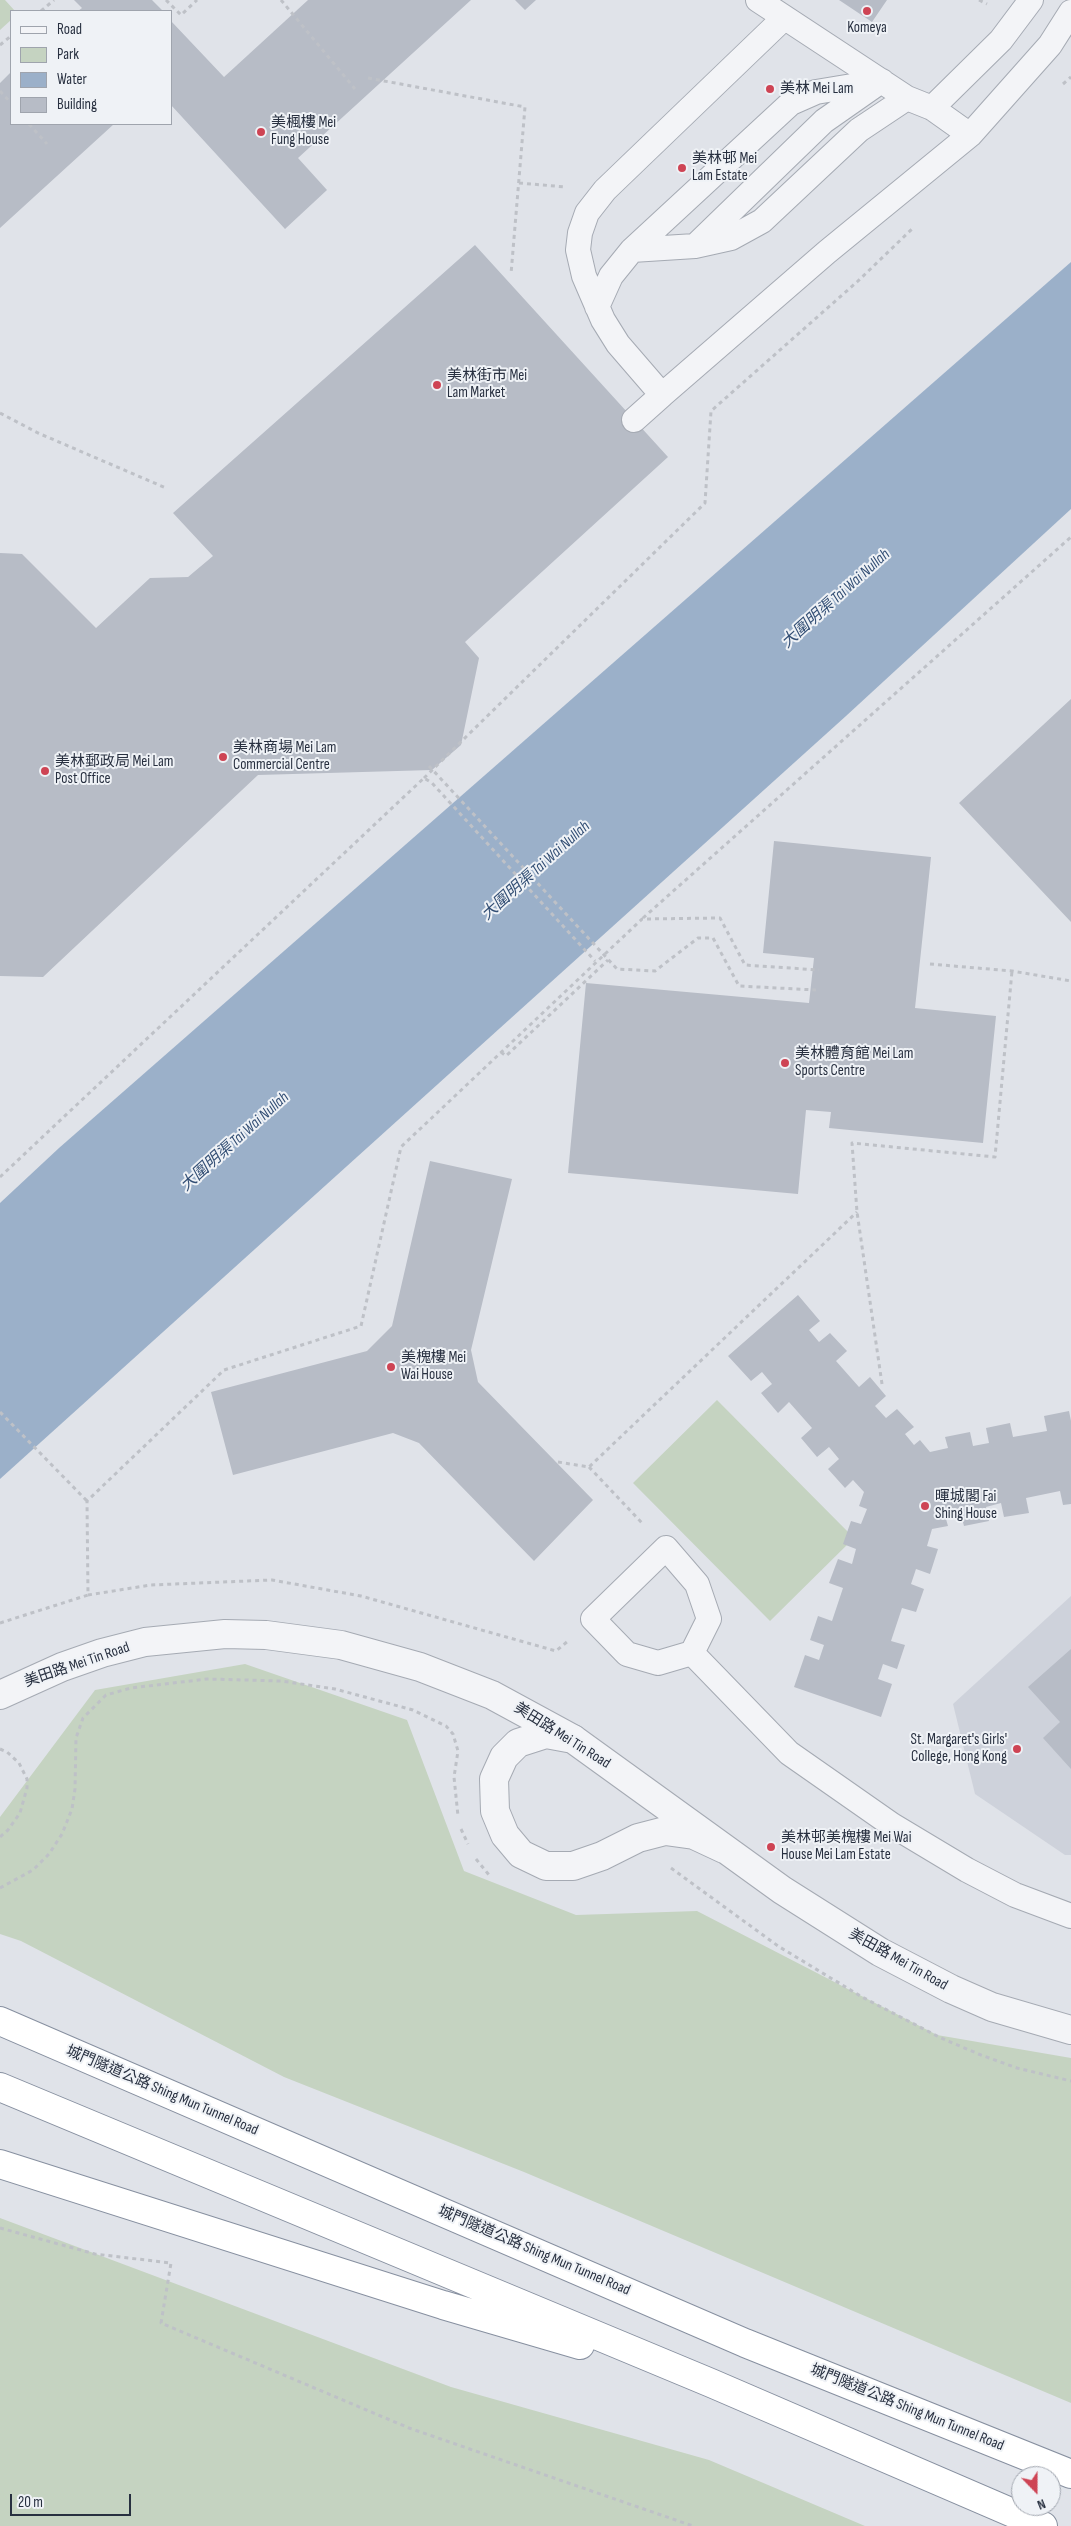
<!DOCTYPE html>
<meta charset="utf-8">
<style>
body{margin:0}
#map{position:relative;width:1071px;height:2526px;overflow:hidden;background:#e0e3e9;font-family:"Sofia Sans Condensed",sans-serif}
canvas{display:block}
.legend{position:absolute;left:10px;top:10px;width:162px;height:115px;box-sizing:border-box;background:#eff2f6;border:1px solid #9fa4ad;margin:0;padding:6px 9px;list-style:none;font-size:15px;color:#283040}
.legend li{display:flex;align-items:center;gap:10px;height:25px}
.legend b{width:25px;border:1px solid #9fa4ad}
.north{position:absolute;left:1011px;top:2466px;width:50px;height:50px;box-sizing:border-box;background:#eff2f6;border:1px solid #9fa4ad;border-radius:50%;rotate:158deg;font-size:14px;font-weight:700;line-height:20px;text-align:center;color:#283040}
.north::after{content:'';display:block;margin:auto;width:18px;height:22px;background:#ce4454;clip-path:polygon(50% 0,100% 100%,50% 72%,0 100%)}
.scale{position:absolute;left:10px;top:2494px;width:121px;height:22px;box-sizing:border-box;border:2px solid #283040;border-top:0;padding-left:6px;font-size:15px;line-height:18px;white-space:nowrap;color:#283040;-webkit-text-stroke:4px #eff2f6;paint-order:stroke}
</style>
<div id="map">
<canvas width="1071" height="2526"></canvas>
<ul class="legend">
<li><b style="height:6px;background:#f3f4f7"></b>Road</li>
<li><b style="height:14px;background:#c5d3c1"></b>Park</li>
<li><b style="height:14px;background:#9bb0c9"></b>Water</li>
<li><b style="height:14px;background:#b7bcc6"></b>Building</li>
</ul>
<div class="north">N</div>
<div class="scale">20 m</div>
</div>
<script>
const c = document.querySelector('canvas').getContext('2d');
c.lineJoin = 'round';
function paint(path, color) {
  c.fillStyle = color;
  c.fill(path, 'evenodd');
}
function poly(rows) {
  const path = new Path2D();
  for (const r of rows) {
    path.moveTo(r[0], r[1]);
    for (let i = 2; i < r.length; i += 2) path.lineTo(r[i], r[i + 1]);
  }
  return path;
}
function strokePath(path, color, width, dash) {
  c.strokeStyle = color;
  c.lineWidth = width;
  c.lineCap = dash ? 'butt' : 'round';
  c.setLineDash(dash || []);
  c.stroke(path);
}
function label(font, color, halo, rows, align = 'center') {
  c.font = font + ' "Sofia Sans Condensed","Noto Sans TC",sans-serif';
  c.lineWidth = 4;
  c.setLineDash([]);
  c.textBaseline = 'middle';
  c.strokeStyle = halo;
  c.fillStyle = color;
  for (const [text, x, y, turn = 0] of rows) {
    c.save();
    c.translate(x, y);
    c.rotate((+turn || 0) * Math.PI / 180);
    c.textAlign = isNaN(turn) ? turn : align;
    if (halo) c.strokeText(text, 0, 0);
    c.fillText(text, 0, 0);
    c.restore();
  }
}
paint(poly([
 [1071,1596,1071,1855,1065,1855,975,1794,953,1704]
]), '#ced2db');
paint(poly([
 [0,0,5,0,15,11,11,11,11,20,0,30],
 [717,1400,854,1538,770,1621,633,1483],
 [245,1664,407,1720,464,1871,576,1915,697,1911,937,2035,1071,2058,1071,2403,524,2172,284,2077,21,1941,0,1934,0,1817,95,1690],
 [0,2218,451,2387,709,2460,865,2526,0,2526]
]), '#c5d3c1');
paint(poly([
 [1071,262,1071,509,846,716,0,1479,0,1203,59,1148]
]), '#9bb0c9');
paint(poly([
 [74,0,152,0,163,11,78,11,82,8],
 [308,0,471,0,298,158,327,190,285,229,171,105,171,21,224,77],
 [515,0,536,0,525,10],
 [839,0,887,0,872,22],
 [11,72,11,124,114,124,0,228,0,83],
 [475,245,668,457,465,642,479,658,461,745,432,770,258,775,43,977,0,976,0,553,22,554,96,628,150,578,188,577,213,556,173,513],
 [1071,699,1071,922,959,803],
 [774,841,931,857,915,1008,996,1016,983,1143,829,1128,831,1112,806,1110,798,1194,568,1173,586,983,809,1003,814,958,763,953],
 [430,1161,512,1179,471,1350,478,1382,593,1500,534,1561,419,1443,393,1433,233,1475,211,1392,367,1351,392,1326],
 [798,1295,820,1321,809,1330,819,1342,830,1333,847,1351,836,1361,859,1387,870,1377,886,1396,875,1406,886,1418,897,1409,914,1427,905,1434,914,1445,920,1440,930,1452,948,1448,945,1437,970,1432,973,1446,989,1443,986,1428,1010,1423,1013,1437,1047,1431,1044,1416,1069,1411,1071,1421,1071,1504,1063,1505,1060,1491,1026,1498,1029,1513,1004,1517,1001,1503,986,1507,989,1521,964,1526,961,1515,946,1519,948,1526,932,1529,927,1546,938,1549,930,1574,916,1569,911,1584,924,1589,916,1612,902,1608,891,1641,905,1645,897,1669,883,1664,878,1679,892,1684,881,1717,794,1687,805,1655,819,1660,824,1645,810,1640,818,1616,832,1621,843,1588,829,1583,838,1559,852,1564,856,1549,843,1544,851,1521,861,1524,867,1509,859,1506,864,1492,853,1480,845,1488,828,1469,839,1459,829,1447,817,1457,801,1438,812,1428,789,1402,778,1413,761,1393,772,1384,762,1372,751,1381,728,1356],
 [1071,1649,1071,1769,1043,1738,1060,1722,1028,1687]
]), '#b7bcc6');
const service = poly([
 [758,0,907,98,932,108,970,135],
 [784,18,605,190,587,213,580,233,578,250,584,276,603,320,618,344,662,395,827,252,970,135,1050,45,1071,12],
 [932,108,1001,40,1031,0],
 [695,246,824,121,874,86],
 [632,250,695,246,731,238,762,221,859,130,907,98],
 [597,307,611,276,632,250,791,103,816,92,882,81],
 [634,420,662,395],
 [666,1548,697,1584,709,1619,692,1653,658,1663,627,1654,593,1619,666,1548],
 [692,1653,789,1753,892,1825,967,1870,1015,1895,1071,1916]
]);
const minor = poly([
 [0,1695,62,1667,102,1653,145,1642,225,1634,266,1635,341,1645,420,1667,492,1695,573,1739]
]);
const tertiary = poly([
 [724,1849,694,1835,665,1831,638,1838,602,1856,573,1866,546,1866,521,1854,505,1835,495,1811,494,1779,504,1757,518,1743,546,1734,573,1739,782,1890,880,1952,951,1989,992,2007,1071,2030]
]);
const trunk = poly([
 [0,2021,745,2343,1071,2474],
 [0,2087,711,2383,1043,2526],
 [0,2164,443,2305,580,2345]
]);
strokePath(service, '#a5aab3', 26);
strokePath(minor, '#a5aab3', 30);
strokePath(tertiary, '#a5aab3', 30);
strokePath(trunk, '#8790a0', 30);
strokePath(poly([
 [166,0,181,15,197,0],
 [281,0,355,89],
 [979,0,987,4],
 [41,11,54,0],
 [0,45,11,36],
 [368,78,525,107,511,274],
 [1063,84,1071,77],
 [0,91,11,103],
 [29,124,47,144],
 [519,183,566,187],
 [0,413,38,433,166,488],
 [424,778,705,503,711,411,858,281,913,228],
 [643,918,1071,537],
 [930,964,1012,971,1071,981],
 [501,1052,506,1056,608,960],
 [0,1177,424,778,432,783,595,961],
 [882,1384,857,1212,852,1143,995,1157,1012,971],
 [0,1412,87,1501],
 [558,1462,589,1467,857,1212],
 [589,1467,643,1524],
 [88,1595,151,1585,272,1580,361,1596,556,1651,568,1641],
 [0,1623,88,1595,87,1501,224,1370,361,1326,401,1147,642,919,720,918,745,965,819,970],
 [0,1749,7,1752,19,1763,27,1779,27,1788,20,1813,8,1830,0,1837],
 [461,1829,468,1844],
 [476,1859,489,1875],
 [671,1868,778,1946,862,1997,941,2038,981,2055,1017,2068,1071,2081],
 [0,1888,33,1870,49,1854,62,1834,72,1809,75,1789,76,1738,83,1718,106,1695,131,1688,207,1679,281,1681,335,1689,413,1710,446,1726,453,1734,458,1751,454,1777,458,1816],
 [0,2228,95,2254,171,2263,161,2323,409,2428,693,2526]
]), '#bec1c7', 3, [4, 4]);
strokePath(service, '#f3f4f7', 24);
strokePath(minor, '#f3f4f7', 28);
strokePath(tertiary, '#f3f4f7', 28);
strokePath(trunk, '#fff', 28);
strokePath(poly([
 [429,766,617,969,655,971,698,938,713,938,739,986,816,990]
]), '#bec1c7', 3, [4, 4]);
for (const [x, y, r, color] of [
 [867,11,5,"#ce4454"],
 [770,89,5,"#ce4454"],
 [261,132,5,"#ce4454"],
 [682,168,5,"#ce4454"],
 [437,385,5,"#ce4454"],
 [223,757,5,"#ce4454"],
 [45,771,5,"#ce4454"],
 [785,1063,5,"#ce4454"],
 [391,1367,5,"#ce4454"],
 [925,1506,5,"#ce4454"],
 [1017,1749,5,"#ce4454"],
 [771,1847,5,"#ce4454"]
]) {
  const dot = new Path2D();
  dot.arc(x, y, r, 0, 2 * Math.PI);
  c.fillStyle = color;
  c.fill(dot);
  strokePath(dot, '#eff2f6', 2);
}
label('15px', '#283040', '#eff2f6', [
 ["Komeya",867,28,"center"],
 ["美林 Mei Lam",780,89],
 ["美楓樓 Mei",271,123],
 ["Fung House",271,140],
 ["美林邨 Mei",692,159],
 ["Lam Estate",692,176],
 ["美林街市 Mei",447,376],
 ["Lam Market",447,393],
 ["美林商場 Mei Lam",233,748],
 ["Commercial Centre",233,765],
 ["美林郵政局 Mei Lam",55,762],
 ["Post Office",55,779],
 ["美林體育館 Mei Lam",795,1054],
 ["Sports Centre",795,1071],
 ["美槐樓 Mei",401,1358],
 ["Wai House",401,1375],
 ["暉城閣 Fai",935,1497],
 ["Shing House",935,1514],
 ["St. Margaret's Girls'",1007,1740,"right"],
 ["College, Hong Kong",1007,1757,"right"],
 ["美林邨美槐樓 Mei Wai",781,1838],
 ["House Mei Lam Estate",781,1855]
], 'left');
label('15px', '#283040', '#eff2f6', [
 ["美田路 Mei Tin Road",77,1665,-19],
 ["美田路 Mei Tin Road",562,1736,32],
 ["美田路 Mei Tin Road",898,1960,29],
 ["城門隧道公路 Shing Mun Tunnel Road",162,2091,23],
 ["城門隧道公路 Shing Mun Tunnel Road",534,2251,23],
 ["城門隧道公路 Shing Mun Tunnel Road",907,2408,22]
]);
label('italic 16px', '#324e74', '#eff2f6', [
 ["大圍明渠 Tai Wai Nullah",836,599,-42],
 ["大圍明渠 Tai Wai Nullah",536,871,-42],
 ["大圍明渠 Tai Wai Nullah",235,1142,-42]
]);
</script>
